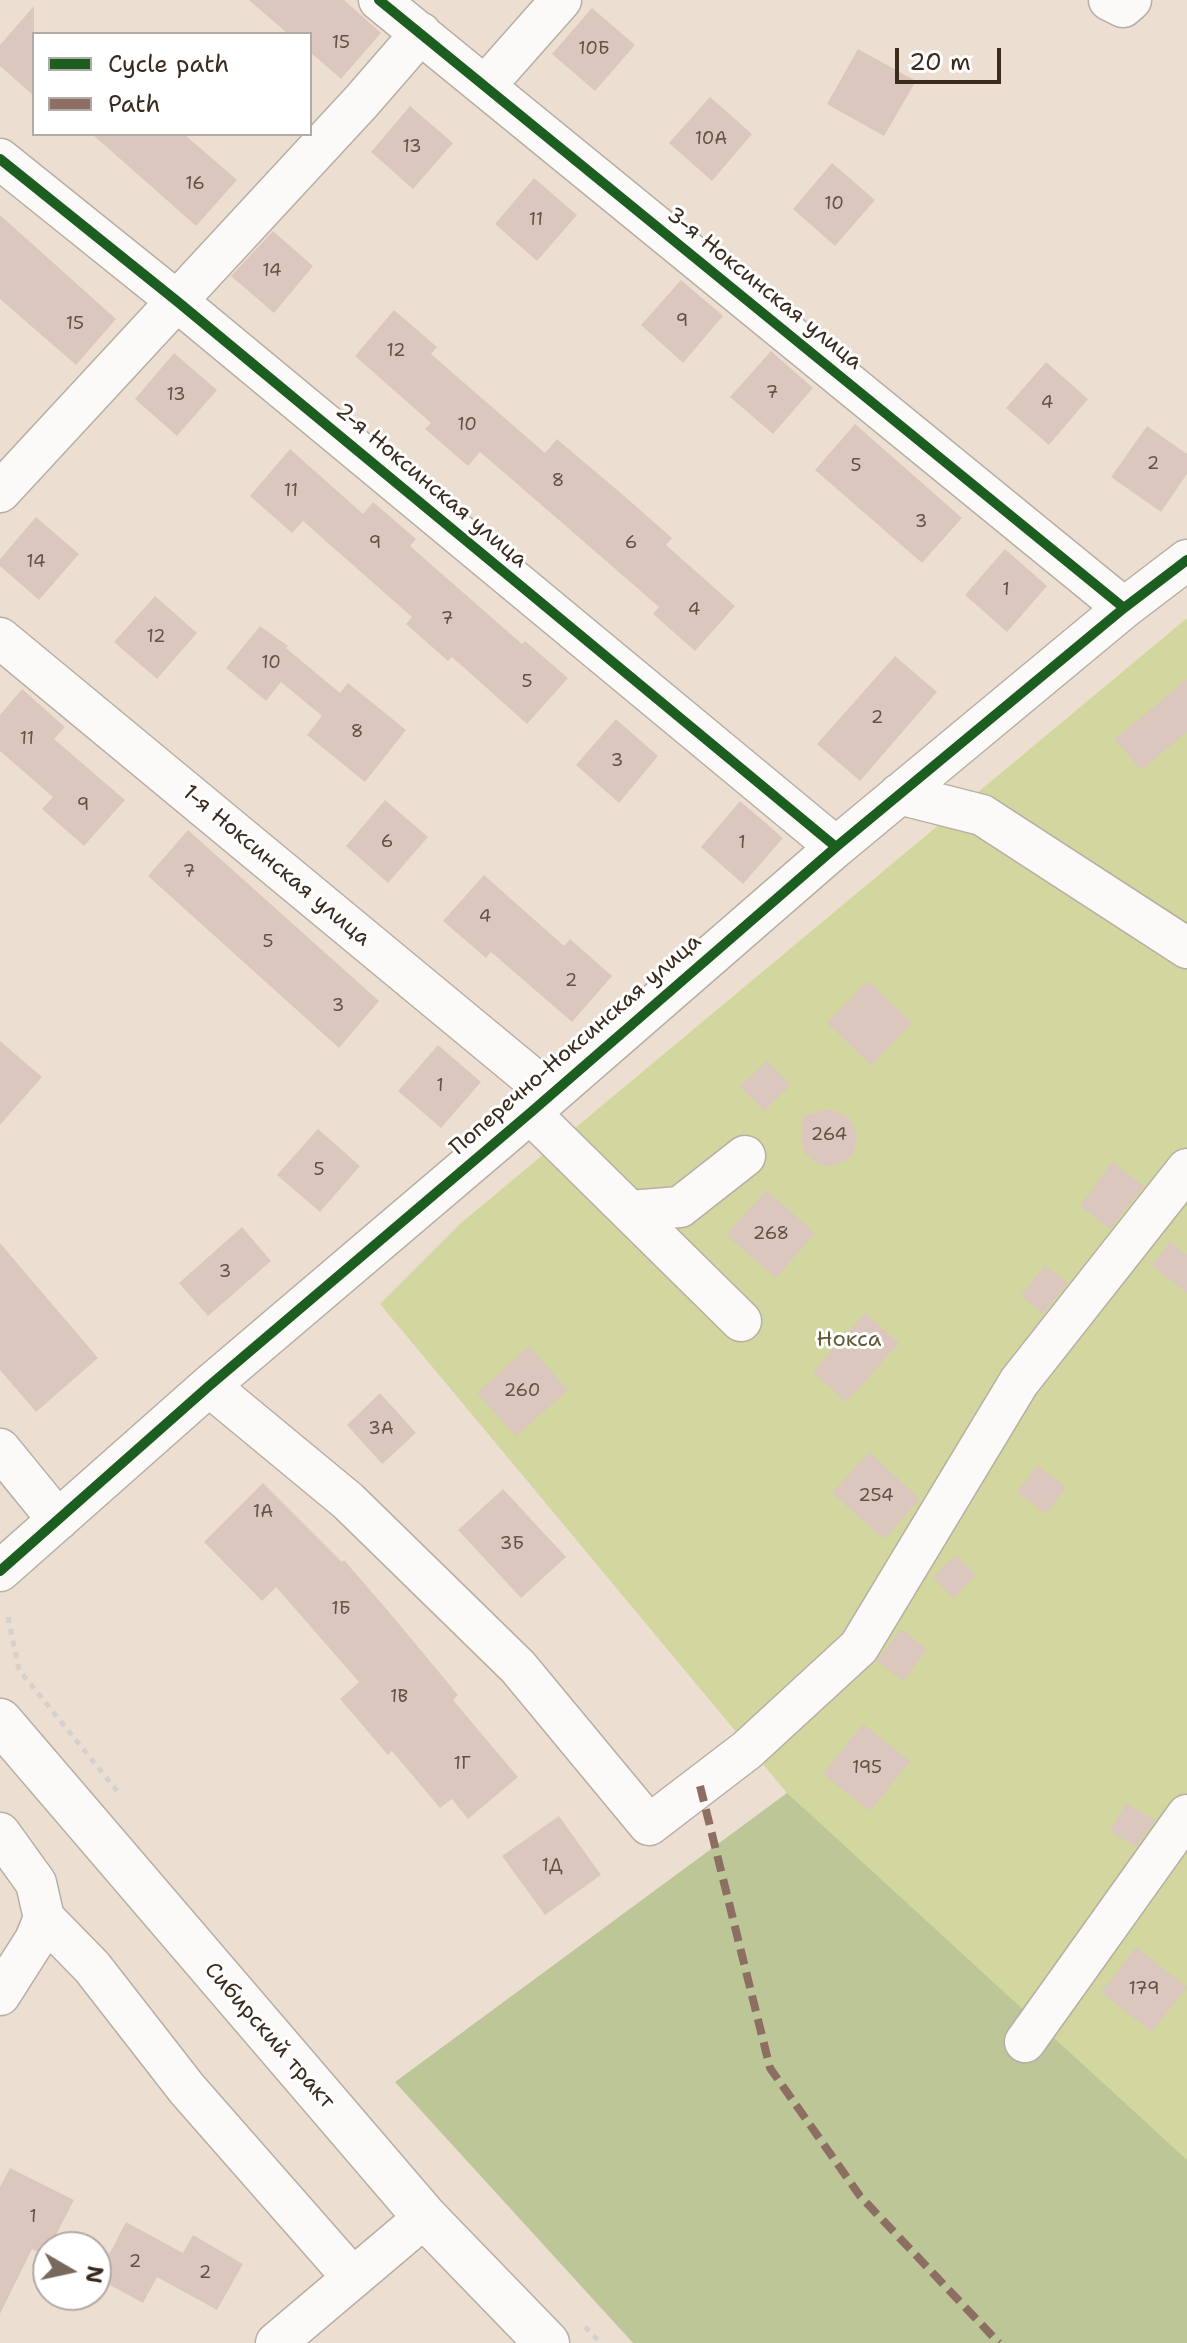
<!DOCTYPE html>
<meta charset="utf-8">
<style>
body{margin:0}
#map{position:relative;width:1187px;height:2343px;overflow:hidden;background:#ecdfd2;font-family:"Shantell Sans",sans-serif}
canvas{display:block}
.legend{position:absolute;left:32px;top:32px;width:280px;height:104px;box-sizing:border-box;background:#fff;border:2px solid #b1aaa5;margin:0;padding:10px 14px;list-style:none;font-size:24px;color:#3b2a1e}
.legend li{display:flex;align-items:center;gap:16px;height:40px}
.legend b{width:40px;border:2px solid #b1aaa5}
.north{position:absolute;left:32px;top:2231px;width:80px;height:80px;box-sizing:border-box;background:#fff;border:2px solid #b1aaa5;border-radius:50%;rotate:99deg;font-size:22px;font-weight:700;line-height:32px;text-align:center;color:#3b2a1e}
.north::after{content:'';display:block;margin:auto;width:28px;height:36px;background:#79695d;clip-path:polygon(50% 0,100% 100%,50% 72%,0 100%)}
.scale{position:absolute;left:895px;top:48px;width:106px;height:36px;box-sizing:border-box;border:4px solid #3b2a1e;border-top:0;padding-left:10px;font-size:24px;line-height:28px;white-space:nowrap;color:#3b2a1e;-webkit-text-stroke:6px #fff;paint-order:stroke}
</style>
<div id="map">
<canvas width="1187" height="2343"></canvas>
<ul class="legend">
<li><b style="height:10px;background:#1b5e20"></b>Cycle path</li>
<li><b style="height:10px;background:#8d6e63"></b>Path</li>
</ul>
<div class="north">N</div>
<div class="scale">20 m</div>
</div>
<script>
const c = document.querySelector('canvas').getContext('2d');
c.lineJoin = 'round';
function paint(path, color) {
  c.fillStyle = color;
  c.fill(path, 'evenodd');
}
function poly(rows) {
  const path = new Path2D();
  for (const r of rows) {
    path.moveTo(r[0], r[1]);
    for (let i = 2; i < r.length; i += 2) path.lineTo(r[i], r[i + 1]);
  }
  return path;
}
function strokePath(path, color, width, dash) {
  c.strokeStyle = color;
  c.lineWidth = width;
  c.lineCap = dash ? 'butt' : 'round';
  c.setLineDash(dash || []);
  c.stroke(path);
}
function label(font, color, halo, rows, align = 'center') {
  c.font = font + ' "Shantell Sans",sans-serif';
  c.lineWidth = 6;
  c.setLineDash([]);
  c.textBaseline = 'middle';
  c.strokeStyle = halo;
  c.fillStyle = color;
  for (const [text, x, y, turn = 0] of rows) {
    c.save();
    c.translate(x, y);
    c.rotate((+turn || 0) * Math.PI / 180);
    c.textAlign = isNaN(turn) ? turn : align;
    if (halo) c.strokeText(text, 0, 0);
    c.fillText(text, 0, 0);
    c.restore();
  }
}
paint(poly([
 [1187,618,1187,2197,787,1793,380,1304,461,1223]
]), '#d1d79e');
paint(poly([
 [787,1793,1187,2160,1187,2343,633,2343,395,2082]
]), '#bcc697');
paint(poly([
 [249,0,344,0,381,33,341,79,310,52,310,34,288,34],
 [34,6,34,96,0,66,0,45],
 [592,8,635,45,595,91,552,54],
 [858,49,916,81,884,136,827,104],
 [710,97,752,134,712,181,669,143],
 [410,106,453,143,413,189,371,152],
 [92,134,184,134,237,180,196,226],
 [832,163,875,200,835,246,793,209],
 [534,178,577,215,537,261,495,224],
 [0,215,116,319,76,365,0,299],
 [273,231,313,266,274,313,231,276],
 [681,280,723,316,683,363,641,325],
 [394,310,437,347,431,354,545,453,557,439,630,501,672,538,666,545,735,606,695,651,653,614,659,607,560,521,480,452,468,466,425,429,431,423,355,356],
 [771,351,813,388,773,434,730,397],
 [174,353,217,390,177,436,135,399],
 [1046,362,1088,399,1049,445,1006,408],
 [855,424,962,518,922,563,815,470],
 [1147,426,1187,454,1187,474,1161,512,1111,477],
 [290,449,363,514,373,502,416,539,410,546,522,644,525,641,568,678,527,724,452,657,448,661,406,624,412,617,303,521,292,533,250,496],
 [36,517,79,554,39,600,0,566,0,559],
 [1005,549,1047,586,1007,632,965,595],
 [155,596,197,633,157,679,114,642],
 [260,626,288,646,286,648,340,693,348,683,406,730,365,782,307,735,322,716,281,682,266,701,226,668],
 [895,656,937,692,860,781,817,744],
 [1187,679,1187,732,1141,770,1115,739],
 [22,689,65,727,54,739,125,800,84,846,42,809,53,797,0,751,0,715],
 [616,719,658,756,619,803,576,765],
 [385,800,428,837,388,883,346,846],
 [740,801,783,838,743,884,701,847],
 [188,830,379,1001,339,1048,148,876],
 [484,875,564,946,570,939,612,976,572,1022,491,952,486,958,443,921],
 [868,981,912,1023,871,1065,827,1023],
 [0,1041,42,1077,0,1125],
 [438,1045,481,1082,441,1128,398,1091],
 [767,1061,791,1085,764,1111,740,1086],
 [828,1109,839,1112,849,1118,855,1128,857,1139,854,1151,847,1160,836,1165,825,1166,813,1161,805,1153,801,1142,803,1116],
 [318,1129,360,1166,320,1212,277,1175],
 [1112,1162,1144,1186,1110,1229,1080,1206],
 [766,1190,815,1233,776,1278,726,1235],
 [242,1227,271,1261,208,1316,179,1283],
 [1170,1242,1187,1255,1187,1293,1152,1266],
 [0,1243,98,1358,36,1412,0,1370],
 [1045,1265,1068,1283,1043,1314,1021,1296],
 [865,1313,899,1343,846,1402,813,1372],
 [529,1346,568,1390,516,1436,477,1393],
 [380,1393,416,1433,382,1464,347,1425],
 [869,1452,920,1499,884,1539,832,1493],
 [1037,1465,1066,1487,1046,1514,1017,1492],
 [263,1483,342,1562,344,1560,389,1612,458,1695,453,1700,518,1777,468,1819,452,1799,440,1808,392,1751,388,1755,340,1699,359,1682,276,1587,262,1601,204,1542],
 [503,1489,566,1557,521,1598,458,1530],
 [955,1555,976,1575,954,1598,933,1578],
 [901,1629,927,1649,903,1681,877,1661],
 [863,1724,910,1761,870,1811,823,1774],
 [1126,1803,1155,1820,1136,1847,1110,1831],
 [559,1816,601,1875,545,1915,502,1856],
 [1136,1947,1187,1987,1152,2032,1101,1992],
 [10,2168,74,2200,45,2256,32,2249,0,2314,0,2187],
 [126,2222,183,2253,193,2235,243,2264,217,2310,157,2277,143,2303,97,2278]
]), '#dcc7bf');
const minor = poly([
 [379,0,1124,608],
 [1109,0,1123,7,1131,0],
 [485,86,561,0],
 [0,159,178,302,836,847],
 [0,492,361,102,421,33],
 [0,638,551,1094],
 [899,794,982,815,1187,948],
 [530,1113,741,1321],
 [630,1211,680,1207,745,1156],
 [209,1386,348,1501,518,1667,649,1825,747,1750,859,1647,1019,1382,1187,1169],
 [0,1449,58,1520],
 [0,1571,209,1386,530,1113,836,847,1124,608,1187,560],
 [0,1833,36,1883,44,1918,35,1940,0,1995],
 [44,1918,92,1967,187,2089,353,2278],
 [1025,2042,1187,1815],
 [276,2343,425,2217]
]);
const major = poly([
 [0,1721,425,2217,547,2343]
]);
strokePath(minor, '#b7aea4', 43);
strokePath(major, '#b7aea4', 47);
strokePath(poly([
 [8,1617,19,1670,118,1792],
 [585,2327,601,2343]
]), '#d5d1cd', 5, [6, 6]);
strokePath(minor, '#fcfaf8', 40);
strokePath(major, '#fcfaf8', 44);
strokePath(poly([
 [700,1786,770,2068,860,2196,999,2343]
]), '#8d6e63', 8, [16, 8]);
strokePath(poly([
 [379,0,1124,608],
 [0,159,178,302,836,847],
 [0,1571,209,1386,530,1113,836,847,1124,608,1187,560]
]), '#1b5e20', 10);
label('18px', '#635146', null, [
 ["15",341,43],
 ["10Б",594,49],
 ["10А",711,139],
 ["13",412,147],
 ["16",195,184],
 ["10",834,204],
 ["11",536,220],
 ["14",272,271],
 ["9",682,321],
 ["15",75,324],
 ["12",396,351],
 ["7",772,393],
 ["13",176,395],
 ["4",1047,403],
 ["10",467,425],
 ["2",1153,464],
 ["5",856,466],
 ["8",558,481],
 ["11",291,491],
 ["3",921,522],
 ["9",375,543],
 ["6",631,543],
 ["14",36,562],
 ["1",1006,590],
 ["4",694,610],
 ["7",447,619],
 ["12",156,637],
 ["10",271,663],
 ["5",527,682],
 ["2",877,718],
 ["8",357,732],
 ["11",27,739],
 ["3",617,761],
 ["9",83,805],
 ["6",387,842],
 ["1",742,843],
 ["7",189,872],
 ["4",485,917],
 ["5",268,942],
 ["2",571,981],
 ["3",338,1006],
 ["1",440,1086],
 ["264",829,1135],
 ["5",319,1170],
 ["268",771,1234],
 ["3",225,1272],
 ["260",522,1391],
 ["3А",381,1429],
 ["254",876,1496],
 ["1А",263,1512],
 ["3Б",512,1544],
 ["1Б",341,1609],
 ["1В",399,1697],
 ["1Г",462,1764],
 ["195",867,1768],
 ["1Д",552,1866],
 ["179",1144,1989],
 ["1",33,2217],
 ["2",135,2262],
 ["2",205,2273]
]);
label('22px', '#3b2a1e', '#fff', [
 ["3-я Ноксинская улица",764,289,39],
 ["2-я Ноксинская улица",431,486,40],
 ["1-я Ноксинская улица",276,866,40],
 ["Поперечно-Ноксинская улица",576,1045,-41],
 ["Сибирский тракт",269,2036,49]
]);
label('22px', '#615c38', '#fff', [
 ["Нокса",849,1340]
]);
</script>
